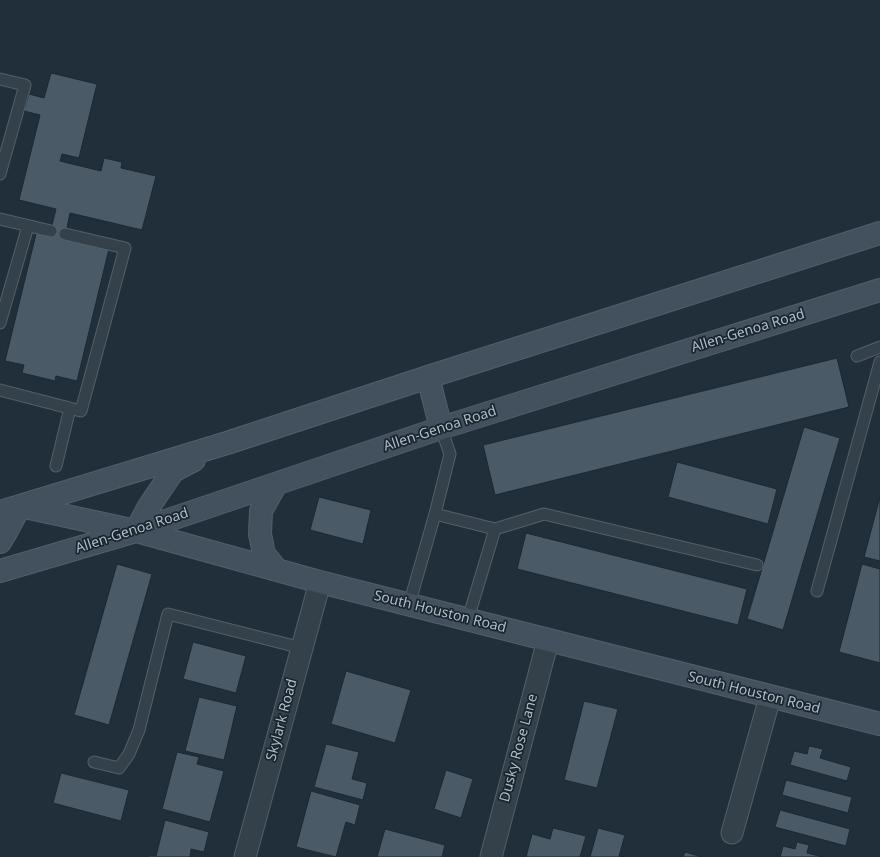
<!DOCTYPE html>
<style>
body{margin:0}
canvas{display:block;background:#212f3a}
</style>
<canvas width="880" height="857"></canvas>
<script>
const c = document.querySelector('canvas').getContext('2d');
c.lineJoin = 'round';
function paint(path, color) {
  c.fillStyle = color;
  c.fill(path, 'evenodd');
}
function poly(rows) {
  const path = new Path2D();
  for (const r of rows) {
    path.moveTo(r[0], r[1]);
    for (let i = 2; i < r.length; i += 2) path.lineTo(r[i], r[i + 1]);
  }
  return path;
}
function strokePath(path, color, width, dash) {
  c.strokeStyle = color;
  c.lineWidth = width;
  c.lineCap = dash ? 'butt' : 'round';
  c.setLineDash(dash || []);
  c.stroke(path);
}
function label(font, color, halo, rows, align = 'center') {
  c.font = font + ' "Noto Sans",sans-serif';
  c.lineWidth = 3.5;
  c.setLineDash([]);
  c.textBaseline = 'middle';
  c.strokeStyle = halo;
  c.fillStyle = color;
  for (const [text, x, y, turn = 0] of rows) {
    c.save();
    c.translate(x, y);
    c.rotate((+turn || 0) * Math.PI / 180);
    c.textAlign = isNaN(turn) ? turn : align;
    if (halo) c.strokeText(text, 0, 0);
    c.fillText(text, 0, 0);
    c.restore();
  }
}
const building = poly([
 [51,73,97,84,79,158,62,154,60,161,101,171,104,158,122,162,121,168,156,176,142,230,70,213,65,238,109,249,77,381,56,376,55,381,22,373,24,365,5,361,37,230,50,233,56,209,19,200,40,115,24,111,29,94,44,98,51,73],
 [837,358,849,407,495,495,483,445,837,358],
 [804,427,840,438,783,630,747,619,804,427],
 [677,462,777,489,768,524,668,497,677,462],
 [319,497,371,510,363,544,310,530,319,497],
 [880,497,880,561,864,557,880,497],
 [526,533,747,589,738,625,517,569,526,533],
 [117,564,152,574,109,725,74,715,117,564],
 [862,564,880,569,880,663,839,652,862,564],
 [193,642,246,656,236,693,183,679,193,642],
 [346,671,411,690,395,743,331,724,346,671],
 [199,697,237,706,224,760,185,751,199,697],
 [584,701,618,709,597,788,564,780,584,701],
 [326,744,359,752,352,779,367,783,363,800,314,787,326,744],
 [809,746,823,749,820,758,851,767,847,781,790,765,794,751,807,754,809,746],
 [177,752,199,757,197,764,224,771,210,822,162,809,177,752],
 [446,770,473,779,461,818,434,809,446,770],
 [61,773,129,790,121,821,53,803,61,773],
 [786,780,852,797,848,813,782,795,786,780],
 [311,791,360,805,355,825,346,822,336,857,296,847,311,791],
 [780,810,850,829,846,846,775,827,780,810],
 [165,820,209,832,204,852,191,849,190,857,148,857,149,855,156,856,165,820],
 [553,828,586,836,580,857,526,857,532,834,550,839,553,828],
 [598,828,625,835,619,856,624,857,590,857,598,828],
 [385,829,445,845,442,857,377,857,385,829],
 [797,842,809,845,807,853,823,857,780,857,783,846,795,849,797,842],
 [685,852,702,857,683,857,685,852]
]);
paint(building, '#4a5a66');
strokePath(building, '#1c2831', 1);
const lane = poly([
 [0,79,25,85,0,174],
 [0,219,51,231],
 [0,323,28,226],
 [857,356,880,347],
 [0,390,81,411,125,248,65,234],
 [56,466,70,408],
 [435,514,495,529,544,514,757,565],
 [817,591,880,362],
 [409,605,435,514,450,454,441,428],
 [468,619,495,529],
 [94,762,119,768,129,754,139,730,168,614,302,648]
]);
const street = poly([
 [732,833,770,697],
 [245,857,320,582],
 [491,857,548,640]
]);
const secondary = poly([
 [428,377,441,428],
 [276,484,261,511,260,534,264,554,277,570],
 [20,506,136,531,320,582,880,724],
 [0,512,227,443,428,377,880,233],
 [136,531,148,508,173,471,194,460],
 [0,542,6,532,20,506],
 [0,571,136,531,441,428,880,290]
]);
strokePath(lane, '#535f68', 13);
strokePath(street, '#535f68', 23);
strokePath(secondary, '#535f68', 24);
strokePath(lane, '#35414a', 11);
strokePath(street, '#35414a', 21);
strokePath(secondary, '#43505d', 22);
label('14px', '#b0bcc7', '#1a262f', [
 ["Allen-Genoa Road",748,331,-17],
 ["Allen-Genoa Road",440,429,-18],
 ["Allen-Genoa Road",132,531,-18],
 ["South Houston Road",440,612,14],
 ["South Houston Road",754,693,14],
 ["Skylark Road",282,720,-75],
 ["Dusky Rose Lane",519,748,-75]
]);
</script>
